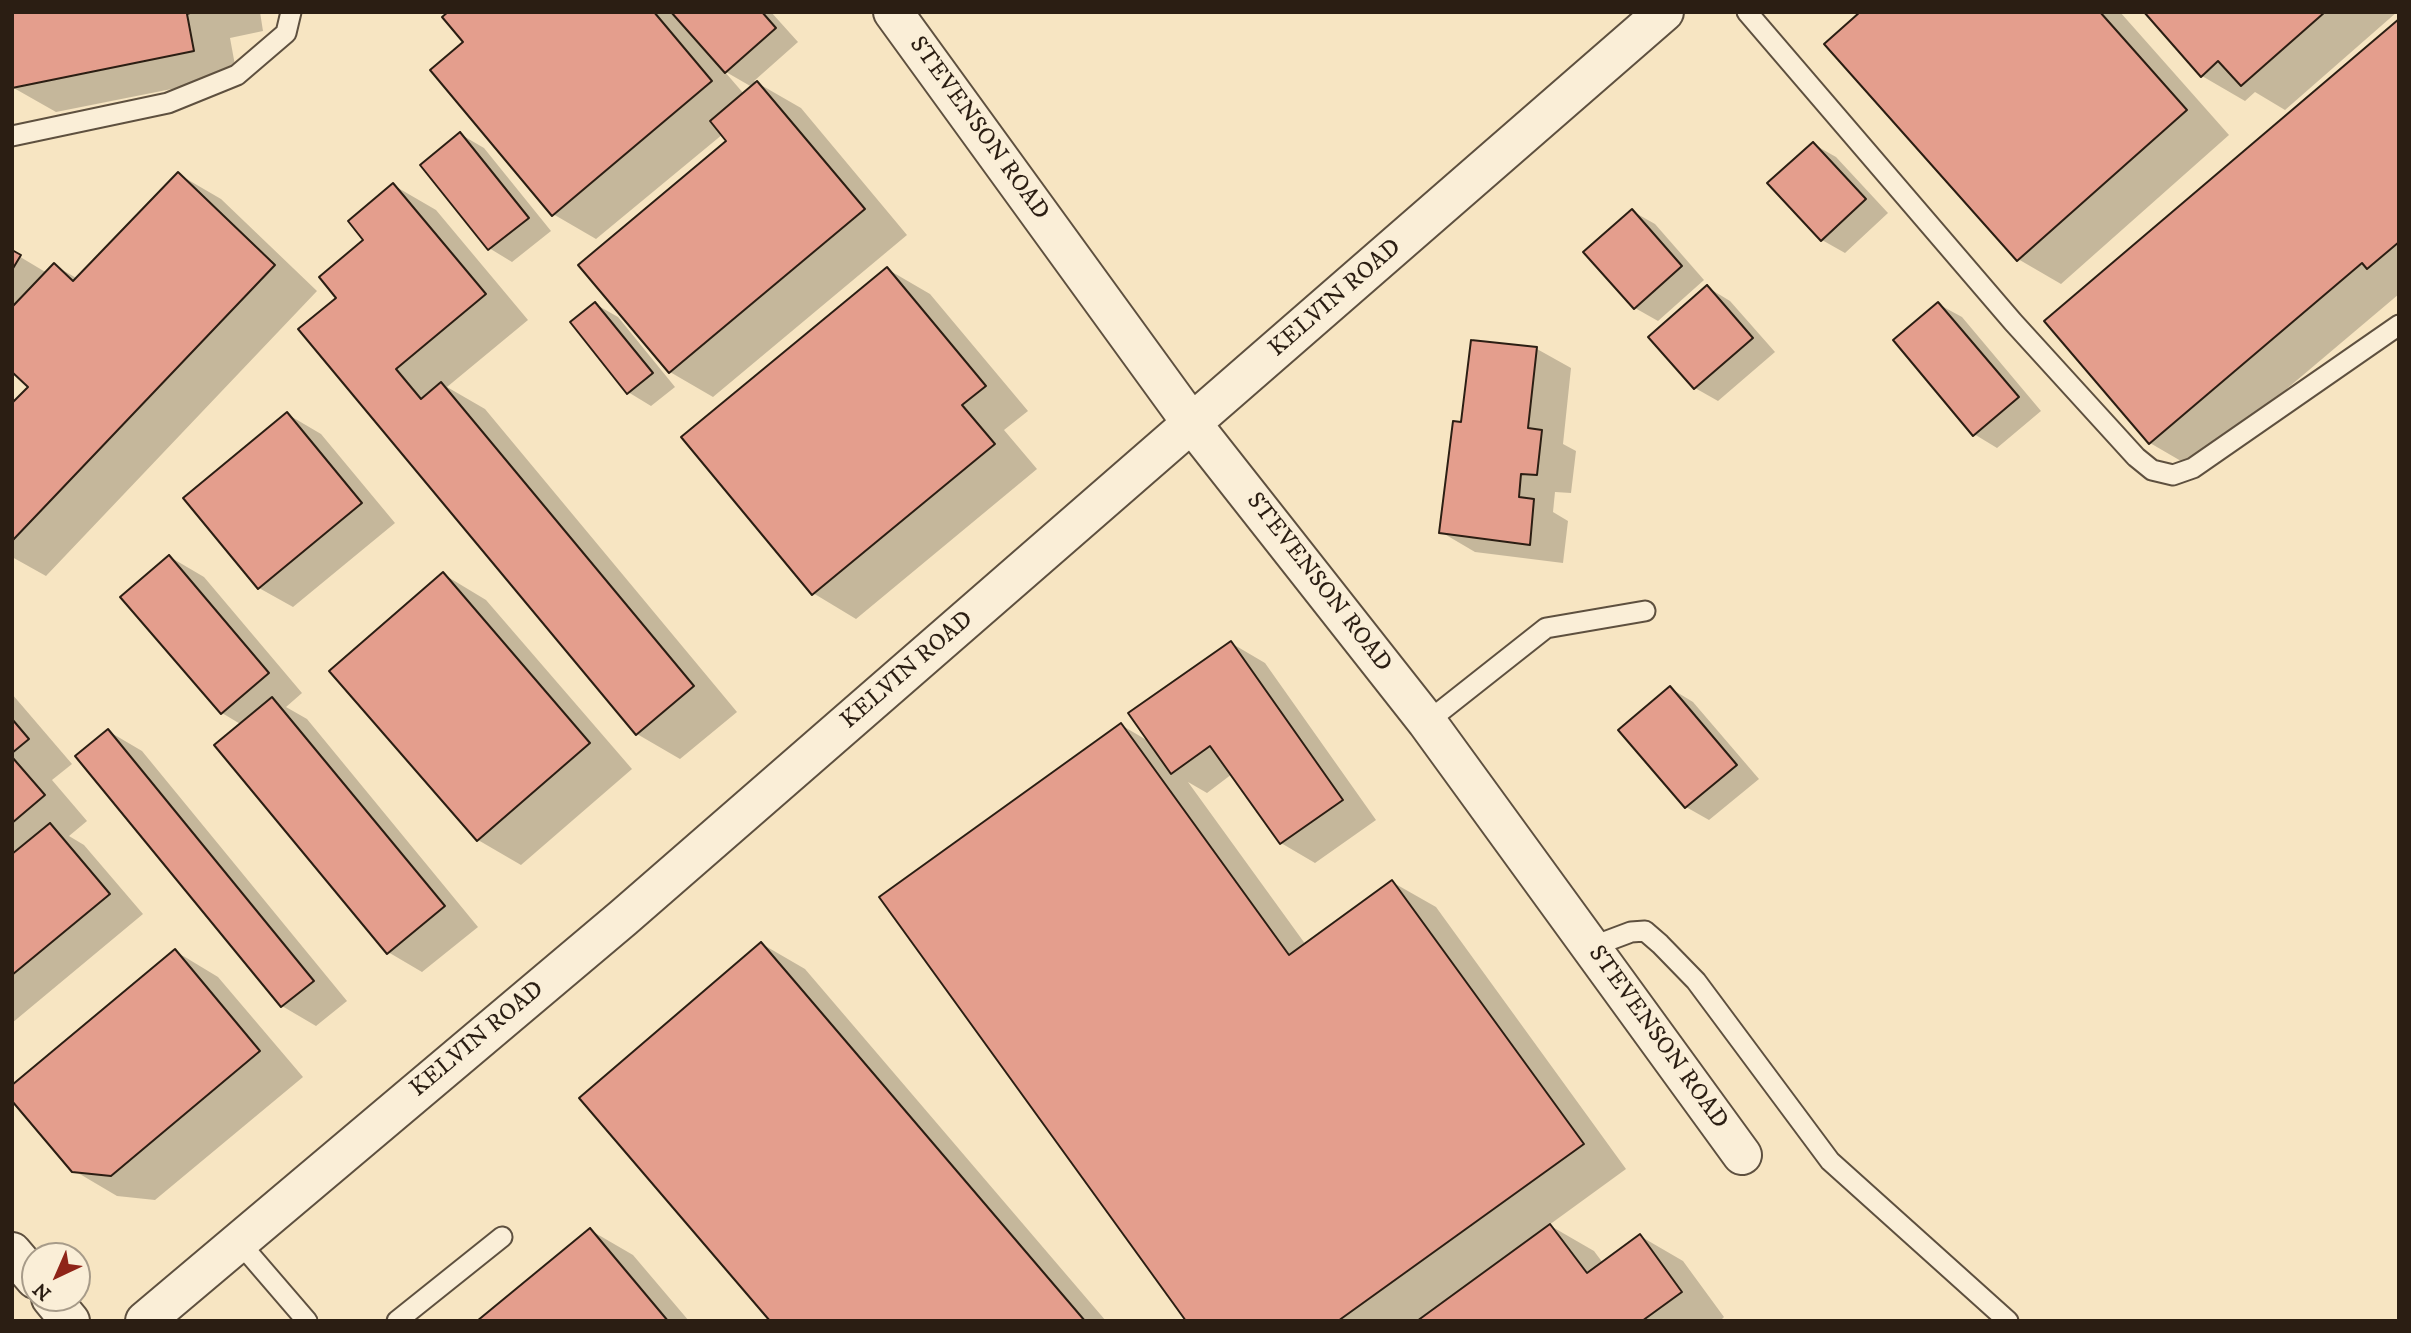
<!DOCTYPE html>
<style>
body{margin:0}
#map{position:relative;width:2411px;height:1333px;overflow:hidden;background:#f7e5c2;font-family:"IM FELL DW Pica",serif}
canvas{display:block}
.frame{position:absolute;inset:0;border:14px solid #2b1e13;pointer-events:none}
.north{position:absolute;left:21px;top:1242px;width:70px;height:70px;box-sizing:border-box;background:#faeed7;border:2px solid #a79b89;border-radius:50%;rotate:224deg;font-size:19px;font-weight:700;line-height:28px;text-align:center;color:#2b1e13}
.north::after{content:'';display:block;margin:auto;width:24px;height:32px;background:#8f2418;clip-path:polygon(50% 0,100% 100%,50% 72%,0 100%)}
</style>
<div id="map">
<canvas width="2411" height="1333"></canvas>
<div class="frame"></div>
<div class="north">N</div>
</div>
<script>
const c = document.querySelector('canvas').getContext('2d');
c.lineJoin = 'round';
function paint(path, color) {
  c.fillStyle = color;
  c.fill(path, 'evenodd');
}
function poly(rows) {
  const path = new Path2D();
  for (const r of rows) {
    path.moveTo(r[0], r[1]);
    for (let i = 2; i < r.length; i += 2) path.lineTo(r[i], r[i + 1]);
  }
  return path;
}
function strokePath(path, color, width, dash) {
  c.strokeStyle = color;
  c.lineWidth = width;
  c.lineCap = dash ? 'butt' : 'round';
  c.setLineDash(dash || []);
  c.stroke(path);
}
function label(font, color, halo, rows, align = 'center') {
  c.font = font + ' "IM FELL DW Pica",serif';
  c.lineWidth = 7;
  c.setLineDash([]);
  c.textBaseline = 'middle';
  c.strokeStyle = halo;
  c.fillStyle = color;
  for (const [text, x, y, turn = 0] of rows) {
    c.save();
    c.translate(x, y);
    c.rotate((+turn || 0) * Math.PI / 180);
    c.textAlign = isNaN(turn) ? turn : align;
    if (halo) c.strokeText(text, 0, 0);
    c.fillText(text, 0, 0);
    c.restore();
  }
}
paint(poly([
 [12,12,260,12,263,31,230,38,237,76,56,112,12,87],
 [450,12,771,12,798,42,754,81,801,108,907,235,713,397,670,372,729,141,723,134,596,239,553,214],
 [725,72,726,72,752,87,744,94],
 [1863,12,2120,12,2229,135,2061,284,2018,259],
 [2146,12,2397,12,2285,110,2255,92,2245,101,2202,76],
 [2399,21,2399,294,2193,468,2150,443],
 [460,134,484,148,551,231,512,262,489,248],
 [1813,144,1836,157,1888,213,1845,253,1822,240],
 [178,174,221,199,317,291,46,576,12,557,12,405,30,387,12,370,12,252,47,273,54,265,78,279],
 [393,185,436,210,528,320,447,387,485,409,737,712,680,759,637,734,339,298],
 [1632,211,1655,224,1704,280,1658,321,1635,308],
 [887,269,930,294,1028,411,1004,430,1037,469,856,619,813,593],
 [1707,287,1730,301,1775,352,1718,401,1695,388],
 [595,304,618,317,675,387,651,406,628,392],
 [1938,304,1962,317,2041,411,1997,448,1974,434],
 [1472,341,1537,349,1571,368,1563,444,1576,451,1571,493,1555,492,1553,512,1568,521,1563,563,1475,552,1441,532,1463,424],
 [287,414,321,434,395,523,293,607,259,588],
 [170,557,204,577,302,693,286,707,307,719,478,927,422,972,388,952,242,725,222,713],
 [443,574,486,600,632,769,521,865,478,840],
 [1231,643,1265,663,1376,820,1315,863,1281,843,1232,774,1207,793,1188,782,1306,945,1392,882,1436,907,1626,1169,1549,1225,1594,1251,1603,1263,1640,1236,1683,1261,1724,1317,1720,1321,1188,1321,1121,725,1150,742],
 [1670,688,1693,702,1759,779,1709,820,1686,807,1621,730],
 [12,694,72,764,52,780,87,821,69,836,84,845,143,914,12,1023],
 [108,731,142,751,347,1001,316,1026,282,1006,78,756],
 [762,944,805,969,1106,1321,772,1321],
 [175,951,218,977,303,1077,155,1200,117,1196,73,1170],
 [590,1230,633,1255,689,1321,480,1321]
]), '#0003');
const building = poly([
 [12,12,193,12,187,14,194,51,12,88,12,12],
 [448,12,654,12,712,81,552,216,430,70,463,42,442,17,448,12],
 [671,12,762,12,776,28,725,73,671,12],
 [1860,12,2100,12,2187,110,2017,261,1824,44,1860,12],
 [2144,12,2325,12,2241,86,2218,61,2201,77,2144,12],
 [2399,19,2399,242,2367,269,2362,263,2149,444,2044,321,2399,19],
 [757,81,865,209,669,373,578,265,726,141,710,121,757,81],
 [460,132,529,218,488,250,420,165,460,132],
 [1813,142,1866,199,1821,241,1767,183,1813,142],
 [178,172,275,265,12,541,12,403,28,387,12,372,12,307,54,263,73,281,178,172],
 [393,183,486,294,396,369,421,399,441,382,694,686,636,735,298,329,336,298,319,277,363,240,348,221,393,183],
 [1632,209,1682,266,1634,309,1583,252,1632,209],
 [12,250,21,255,12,270,12,250],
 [887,267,986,386,962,405,995,444,812,595,681,437,887,267],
 [1707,285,1753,338,1694,389,1648,337,1707,285],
 [595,302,653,373,627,394,570,322,595,302],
 [1938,302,2019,397,1973,436,1893,340,1938,302],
 [1471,340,1537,347,1528,428,1542,430,1537,475,1521,474,1519,497,1534,499,1530,545,1439,533,1453,421,1461,422,1471,340],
 [287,412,362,503,258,589,183,498,287,412],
 [169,555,269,673,221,714,120,597,169,555],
 [443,572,590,743,477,841,329,671,443,572],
 [1231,641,1343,800,1280,844,1210,746,1171,774,1128,713,1231,641],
 [1670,686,1737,765,1685,808,1618,730,1670,686],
 [272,697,445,906,387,954,214,745,272,697],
 [12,719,29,739,12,753,12,719],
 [1121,723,1289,955,1392,880,1584,1144,1338,1321,1186,1321,879,897,1121,723],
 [108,729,314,981,281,1007,75,756,108,729],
 [12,757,45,795,12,823,12,757],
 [50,823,110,894,12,975,12,854,50,823],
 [761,942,1085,1321,770,1321,579,1098,761,942],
 [175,949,260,1051,111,1176,72,1172,12,1101,12,1085,175,949],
 [1550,1224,1587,1273,1640,1234,1682,1292,1642,1321,1417,1321,1550,1224],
 [590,1228,668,1321,477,1321,590,1228]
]);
paint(building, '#e49e8d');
strokePath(building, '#2b1e13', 2);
const service = poly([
 [1747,12,2013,322,2136,457,2152,470,2173,475,2193,468,2399,325],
 [12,136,168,103,237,75,286,33,291,12],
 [1427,722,1546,628,1645,611],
 [1591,947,1631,932,1645,931,1660,944,1696,981,1830,1161,2008,1321],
 [239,1242,307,1321],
 [397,1321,502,1237]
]);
const minor = poly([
 [893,12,1193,425,1427,722,1742,1155],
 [12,1252,35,1279],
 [51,1298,70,1321],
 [145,1321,623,918,1664,12]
]);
strokePath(service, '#5e503f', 23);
strokePath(minor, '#5e503f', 42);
strokePath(service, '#faeed7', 19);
strokePath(minor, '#faeed7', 38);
label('24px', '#2b1e13', '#faeed7', [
 ["STEVENSON ROAD",978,129,54],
 ["KELVIN ROAD",1336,299,-41],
 ["STEVENSON ROAD",1318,583,52],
 ["KELVIN ROAD",908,671,-41],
 ["STEVENSON ROAD",1657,1038,54],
 ["KELVIN ROAD",478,1040,-40]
]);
</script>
